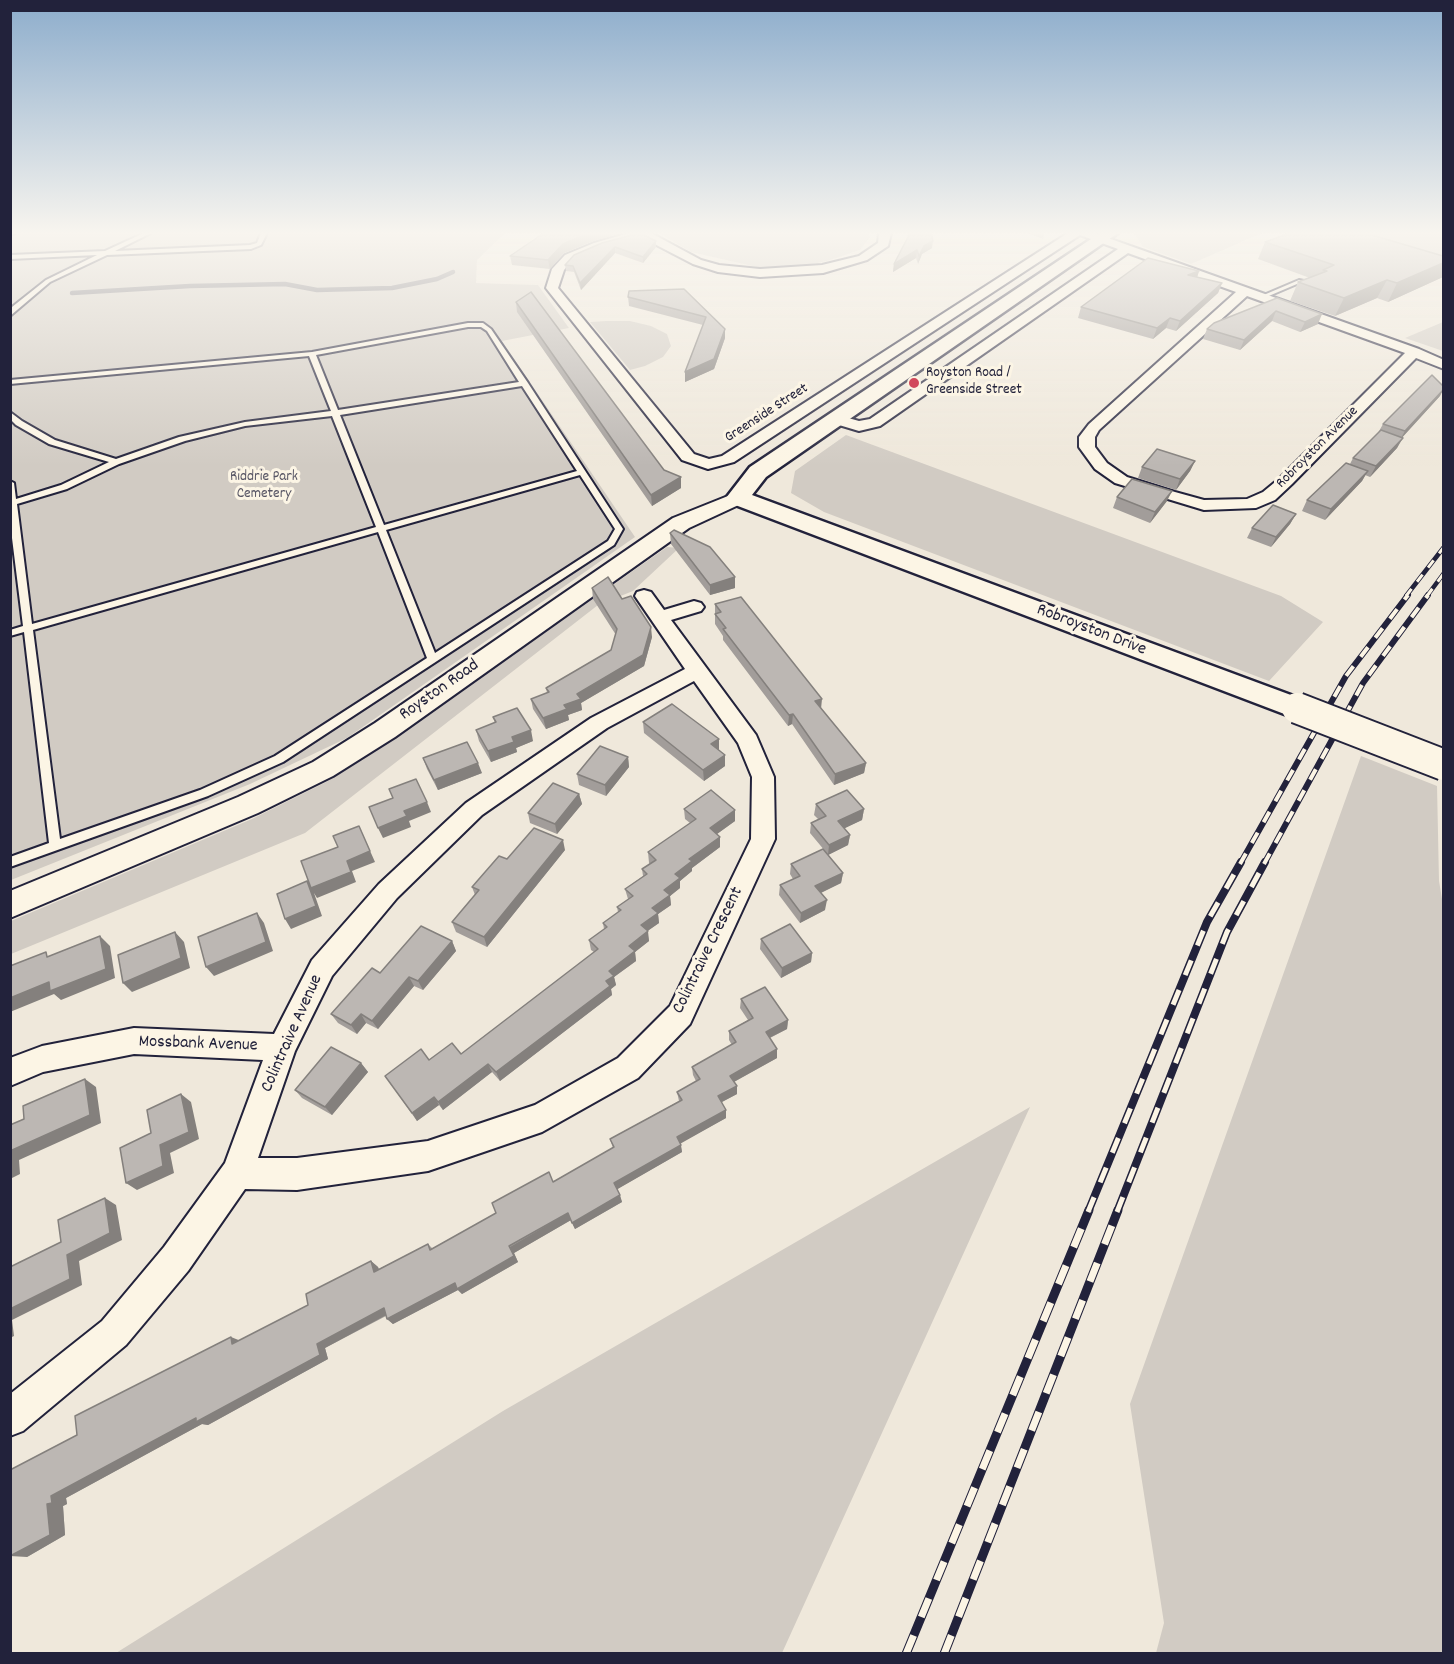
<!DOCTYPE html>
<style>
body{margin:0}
#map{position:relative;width:1454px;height:1664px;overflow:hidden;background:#efe8db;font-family:Dekko,sans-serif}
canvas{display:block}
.frame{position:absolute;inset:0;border:12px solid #22223b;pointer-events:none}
</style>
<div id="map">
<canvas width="1454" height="1664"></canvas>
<div class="frame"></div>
</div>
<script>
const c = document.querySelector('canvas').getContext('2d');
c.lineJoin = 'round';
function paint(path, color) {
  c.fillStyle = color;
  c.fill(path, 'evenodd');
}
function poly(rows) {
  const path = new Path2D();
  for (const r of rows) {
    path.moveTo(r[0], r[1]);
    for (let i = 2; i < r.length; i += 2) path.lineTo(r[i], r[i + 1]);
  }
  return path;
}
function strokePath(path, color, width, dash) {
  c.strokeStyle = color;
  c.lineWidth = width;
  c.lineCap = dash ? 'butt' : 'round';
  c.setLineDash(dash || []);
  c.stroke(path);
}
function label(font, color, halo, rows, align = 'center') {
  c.font = font + ' Dekko,sans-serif';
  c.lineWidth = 6;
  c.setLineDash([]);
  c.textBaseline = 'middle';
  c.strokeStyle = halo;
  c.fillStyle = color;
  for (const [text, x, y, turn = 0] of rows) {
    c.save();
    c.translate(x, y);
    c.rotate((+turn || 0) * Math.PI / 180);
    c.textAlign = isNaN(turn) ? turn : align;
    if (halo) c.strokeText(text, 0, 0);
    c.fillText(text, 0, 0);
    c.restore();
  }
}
paint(poly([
 [11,233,505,233,477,260,476,283,538,285,569,328,502,341,635,537,347,738,250,784,11,880],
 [659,233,868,233,870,237,860,250,827,261,798,267,761,268,691,252],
 [1134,233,1262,233,1191,264,1143,247],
 [1347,233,1443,233,1443,263],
 [606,321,630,321,651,326,667,334,671,346,663,357,645,366,630,370,590,322],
 [1443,322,1443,351,1405,338],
 [846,435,1281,596,1323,622,1269,681,824,512,791,493,795,471],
 [667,547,679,548,633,591,598,605,305,833,11,954,11,921,252,819,328,781,393,739],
 [1361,756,1437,786,1439,881,1444,911,1443,1653,1156,1653,1164,1623,1130,1404],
 [1030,1107,782,1653,116,1653,503,1411]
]), '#d1cbc3');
strokePath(poly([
 [72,293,190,286,285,284,317,290,392,288,437,279,453,272]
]), '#716f79', 4.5);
const service = poly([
 [10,233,15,233,10,235,10,233],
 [144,233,151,233,115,251,250,245,257,243,261,233,267,233,261,245,251,249,107,255,50,282,10,316,12,307,46,280,97,255,10,259,10,255,105,251,144,233],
 [1299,280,1304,281,1264,298,1259,297,1299,280],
 [468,323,483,323,491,329,528,383,623,529,614,545,283,762,208,796,10,867,10,857,49,843,24,632,10,636,10,630,23,626,10,522,10,481,14,483,16,499,61,485,109,462,49,444,16,425,10,419,10,412,22,421,55,440,116,459,179,437,245,422,331,411,309,356,10,384,10,380,312,352,468,323],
 [468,327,481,327,487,331,519,382,338,410,316,355,468,327],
 [522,386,577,471,384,525,340,415,522,386],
 [332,416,376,527,32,624,17,504,67,489,119,464,185,441,245,426,332,416],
 [580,475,615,529,608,541,435,653,386,530,580,475],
 [378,532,427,658,275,756,200,790,60,839,33,630,378,532]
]);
const minor = poly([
 [629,233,651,233,701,260,719,265,760,269,822,265,859,256,878,243,879,233,891,233,888,246,867,260,823,273,760,277,718,272,693,264,641,237,602,247,573,259,564,270,558,288,694,454,709,459,722,456,1068,233,1094,233,1419,349,1444,360,1444,369,1416,358,1292,484,1275,500,1256,508,1204,510,1115,483,1095,469,1079,447,1079,437,1089,424,1236,292,1128,253,880,426,859,431,829,422,826,419,834,414,859,421,870,419,1118,249,1080,235,734,462,708,469,682,460,546,288,552,269,565,255,594,243,629,233],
 [1247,296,1405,353,1280,478,1263,492,1247,499,1204,500,1175,492,1127,477,1107,463,1095,447,1095,437,1099,430,1247,296],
 [644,590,651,592,664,610,694,601,701,603,704,607,701,611,671,620,756,735,774,777,775,839,690,1024,638,1078,542,1132,428,1171,297,1190,245,1189,188,1271,126,1345,23,1431,10,1436,10,1394,102,1321,164,1247,225,1163,263,1060,134,1054,43,1072,10,1086,10,1058,42,1046,134,1028,274,1034,312,960,379,884,466,803,591,718,685,669,635,596,637,592,644,590],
 [694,681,738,743,752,777,751,839,670,1006,618,1058,535,1105,428,1141,297,1158,258,1158,295,1051,332,976,397,898,482,815,607,728,694,681]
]);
const tertiary = poly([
 [738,492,745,494,749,498,745,502,689,528,395,737,333,776,258,813,10,918,10,891,238,797,313,762,375,723,673,518,738,492]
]);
const secondary = poly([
 [1100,233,1118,233,766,477,752,495,1307,701,1312,708,1307,715,1297,718,1287,715,730,503,726,498,750,467,1100,233]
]);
strokePath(service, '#22223b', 4);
strokePath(minor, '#22223b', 4);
strokePath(tertiary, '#22223b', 4);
strokePath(secondary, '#22223b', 5);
paint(service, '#fcf5e5');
paint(minor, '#fcf5e5');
paint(tertiary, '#fcf5e5');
paint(secondary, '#fcf5e5');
const railFar3 = poly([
 [1406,596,1444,547],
 [1427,596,1444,573]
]);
const railFar2 = poly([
 [1240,864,1346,676,1408,595],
 [1264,864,1363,683,1428,595]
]);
const railFar1 = poly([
 [1088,1212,1207,922,1241,862],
 [1117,1212,1227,932,1265,862]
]);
const rail = poly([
 [906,1654,1089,1210],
 [944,1654,1118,1210]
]);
strokePath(railFar3, '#22223b', 4.5);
strokePath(railFar2, '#22223b', 6);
strokePath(railFar1, '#22223b', 8);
strokePath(rail, '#22223b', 9);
strokePath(railFar3, '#fcf5e5', 3, [9]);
strokePath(railFar2, '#fcf5e5', 4, [12]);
strokePath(railFar1, '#fcf5e5', 5, [16]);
strokePath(rail, '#fcf5e5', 7, [20]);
const secondaryBridge = poly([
 [1297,708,1444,765]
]);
strokePath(secondaryBridge, '#22223b', 34, []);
strokePath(secondaryBridge, '#fcf5e5', 30);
paint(poly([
 [544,233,621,233,593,241,564,253,550,269,512,265,510,256],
 [908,233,932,233,931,235,932,248,922,254,918,264,916,258,893,272,894,264,909,236],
 [1028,233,1044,233,1044,234,1043,239],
 [1265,242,1443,256,1443,277,1388,302,1377,298,1335,316,1290,301,1298,282,1310,278,1258,259],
 [602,243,656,247,643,263,615,253,581,290,574,272,566,271,565,265],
 [1199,271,1197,277,1222,283,1218,293,1176,331,1166,328,1153,339,1078,318,1081,307],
 [684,289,725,329,725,338,714,369,685,382,703,325,629,306,628,297],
 [1277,298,1318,324,1300,332,1272,321,1240,350,1203,339,1207,329],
 [516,302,664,470,681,488,652,506,517,312],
 [1440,396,1402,437,1397,448,1370,477,1365,475,1362,481,1325,520,1302,511,1307,500,1350,464,1353,458,1379,433,1378,433,1383,424],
 [1195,461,1190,471,1176,490,1138,478,1142,467],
 [1117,497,1167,501,1150,523,1113,508],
 [1296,514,1290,524,1271,547,1247,538,1252,528],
 [670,533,735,577,735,588,710,595,671,544],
 [592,588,622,599,652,637,644,666,581,703,582,710,568,715,569,720,546,729,533,709,531,699,547,693,546,688,611,650,616,635,593,599],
 [715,604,821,708,866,763,864,773,834,785,792,724,788,726,723,640,723,636,715,624],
 [493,717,533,741,516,748,517,752,491,762,479,741,476,730,495,723],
 [643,722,719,739,719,750,725,755,725,766,704,781,644,733],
 [628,757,629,767,606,796,579,785,577,774],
 [423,758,482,773,438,790,427,769],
 [579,794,582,804,557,834,530,823,528,813],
 [816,804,864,809,862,820,844,828,850,835,848,845,828,855,843,873,841,883,821,893,825,910,800,923,779,895,780,885,793,879,790,874,791,864,825,851,810,833,811,823,818,819,814,815],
 [684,809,735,810,735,821,717,834,720,837,720,847,692,868,692,871,680,881,680,888,670,896,671,905,658,914,659,923,647,931,649,941,635,952,636,961,614,977,616,985,611,989,612,995,500,1081,492,1072,443,1110,439,1105,417,1121,385,1076,429,1060,461,1054,594,952,591,950,589,940,604,929,603,923,618,912,617,907,628,899,625,889,643,876,642,869,650,864,649,863,648,852,690,823,685,819],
 [565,850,487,947,456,932,452,922,475,895,472,887,507,859],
 [761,939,812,953,811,962,781,978,760,949],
 [452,941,456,951,423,990,414,986,378,1029,366,1023,357,1034,338,1023,331,1014],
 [741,999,788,1020,787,1029,770,1038,777,1058,734,1082,737,1086,737,1094,722,1102,726,1118,680,1143,682,1152,617,1189,622,1202,575,1229,571,1220,514,1253,518,1262,462,1294,458,1290,393,1324,387,1319,386,1316,325,1348,328,1359,208,1425,202,1424,66,1498,67,1504,63,1506,65,1535,27,1557,77,1435,239,1341,308,1305,371,1261,378,1267,379,1269,428,1244,433,1249,613,1148,610,1139,679,1101,677,1092,696,1081,693,1075,692,1067,732,1045,729,1040,729,1031,748,1020,740,1008],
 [361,1063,368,1072,332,1115,302,1098,295,1090]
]), '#a29d9a');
paint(poly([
 [590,233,621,233,593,241,564,253,550,269,548,260,563,244],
 [656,241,656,247,643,263,643,257],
 [933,241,932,248,922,254,918,264,919,256,924,246],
 [615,247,615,253,581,290,580,283],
 [917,250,916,258,893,272,894,264],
 [1443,263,1443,277,1388,302,1397,283],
 [1199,271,1196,281,1188,275],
 [1387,280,1377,298,1335,316,1344,298],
 [1222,283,1218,293,1176,331,1180,321],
 [1276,311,1272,321,1240,350,1244,340],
 [1322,314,1318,324,1300,332,1305,322],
 [1170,318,1166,328,1153,339,1157,328],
 [725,329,725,338,714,369,685,382,685,372],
 [1443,390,1440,396,1400,440,1405,431],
 [1403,438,1397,448,1370,477,1376,466],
 [1195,461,1190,471,1176,490,1180,479],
 [1368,471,1362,481,1325,520,1331,509],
 [681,477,681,488,652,506,651,495],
 [1172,491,1167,501,1150,523,1155,512],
 [1296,514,1290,524,1271,547,1276,537],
 [735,577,735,588,710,595,710,585],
 [651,627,652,637,644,666,581,703,582,710,568,715,569,720,546,729,543,718,577,694],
 [822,699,821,709,815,701],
 [793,714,792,724,788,726,789,715],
 [531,730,533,741,516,748,517,752,491,762,488,751,512,737],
 [719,739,719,750,711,744],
 [725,755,725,766,704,781,703,770],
 [628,757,629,767,606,796,605,785],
 [478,763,482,773,438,790,434,780],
 [866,763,864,773,834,785,835,774],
 [579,794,582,804,557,834,555,824],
 [427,802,431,812,409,821,411,827,383,838,378,828,404,811],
 [864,809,862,820,837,832,838,821],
 [735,810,735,821,710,839,710,828],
 [359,826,375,862,352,871,356,882,317,898,314,893,322,916,291,929,285,919,307,881,311,888,347,861],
 [850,835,848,845,828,855,829,845],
 [720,837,720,847,692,868,692,871,680,881,680,888,670,896,671,905,658,914,659,923,642,935,641,925,675,874,689,859],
 [563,840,565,850,487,947,484,937],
 [843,873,841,883,814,896,815,886],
 [827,900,825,910,800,923,801,913],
 [257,913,264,923,273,951,214,976,206,967],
 [648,931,649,941,635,952,636,961,614,977,616,985,611,989,612,995,500,1081,496,1072,606,981,609,971,629,946],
 [175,932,184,942,190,968,132,992,123,983],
 [100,936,110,946,115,978,61,1000,54,994,10,1012,10,998],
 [452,941,456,951,423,990,418,981],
 [812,953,811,962,781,978,782,968],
 [409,977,414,986,378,1029,372,1021],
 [361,1014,366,1023,357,1034,351,1025],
 [788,1020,787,1029,765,1040,766,1032],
 [777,1049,777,1058,730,1084,730,1076],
 [361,1063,368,1072,332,1115,325,1107],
 [488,1064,492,1072,443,1110,438,1102],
 [85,1079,96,1087,101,1123,19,1160,20,1174,10,1179,10,1151],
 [737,1086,737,1094,718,1104,718,1096],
 [181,1094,191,1102,199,1139,170,1153,174,1173,137,1190,126,1183,160,1145],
 [434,1097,439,1105,417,1121,412,1113],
 [726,1110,726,1118,678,1145,677,1137],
 [681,1145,682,1152,616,1190,614,1183],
 [620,1195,622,1202,575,1229,572,1223],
 [105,1198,116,1205,122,1240,79,1261,82,1285,12,1320,14,1336,10,1338,10,1309,67,1255],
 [568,1213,571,1220,514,1253,518,1262,462,1294,458,1290,393,1324,387,1319],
 [371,1261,378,1267,381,1277,374,1272],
 [384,1308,390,1313,325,1348,328,1359,208,1425,202,1424,66,1498,67,1504,63,1506,65,1535,27,1557,10,1556,51,1496,317,1344],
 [231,1337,241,1341,232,1344]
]), '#84807d');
const building = poly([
 [544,233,590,233,563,244,548,260,510,256,544,233],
 [640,233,656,241,643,257,615,247,580,283,573,266,565,265,574,255,602,243,640,233],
 [910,233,931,233,933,241,924,246,919,256,917,250,894,264,910,233],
 [1290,233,1365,233,1443,256,1443,263,1397,283,1387,280,1344,298,1298,282,1327,271,1323,270,1334,265,1265,242,1290,233],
 [1148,258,1199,271,1188,275,1222,283,1180,321,1170,318,1157,328,1081,307,1148,258],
 [684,289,725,329,714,359,685,372,706,317,628,297,629,291,684,289],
 [531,292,664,470,681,477,651,495,516,302,531,292],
 [1277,298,1322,314,1305,322,1276,311,1244,340,1207,329,1214,323,1277,298],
 [1432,375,1443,386,1443,390,1405,431,1383,424,1432,375],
 [1381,430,1403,438,1376,466,1353,458,1381,430],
 [1157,449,1195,461,1180,479,1142,467,1157,449],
 [1346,463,1368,471,1331,509,1307,500,1346,463],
 [1132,479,1172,491,1155,512,1117,497,1132,479],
 [1273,505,1296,514,1276,537,1252,528,1273,505],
 [674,530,710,547,735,577,710,585,670,533,674,530],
 [608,577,622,599,631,596,651,627,643,655,577,694,581,699,564,705,567,709,543,718,531,699,549,692,546,688,611,650,617,629,592,588,608,577],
 [741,597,822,699,815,701,866,763,835,774,793,714,789,715,723,629,726,628,715,614,721,612,715,604,741,597],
 [672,704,719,739,711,744,725,755,703,770,643,722,672,704],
 [517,708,531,730,512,737,514,742,488,751,476,730,496,722,493,717,517,708],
 [467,742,478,763,434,780,423,758,467,742],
 [600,746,628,757,605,785,577,774,600,746],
 [416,779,427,802,404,811,407,816,378,828,369,807,393,798,389,789,416,779],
 [553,783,579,794,555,824,528,813,553,783],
 [711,790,735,810,710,828,720,837,689,859,692,861,675,874,680,878,664,890,670,895,652,908,658,913,641,925,648,931,629,946,635,951,609,971,614,976,606,981,610,986,496,1072,488,1064,438,1102,434,1097,412,1113,385,1076,421,1049,429,1060,452,1043,461,1054,598,949,589,940,607,927,603,923,621,910,617,907,633,896,625,889,647,874,642,869,656,860,648,852,696,819,684,809,711,790],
 [847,790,864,809,838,821,850,835,829,845,811,823,826,816,816,804,847,790],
 [359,826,370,851,347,861,351,872,311,888,301,861,338,847,333,836,359,826],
 [534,828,563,840,484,937,452,922,479,890,472,887,499,856,507,859,534,828],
 [823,849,843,873,815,886,827,900,801,913,780,885,800,876,791,864,823,849],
 [307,881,316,906,285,919,277,894,307,881],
 [257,913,266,942,206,967,198,937,257,913],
 [790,924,812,953,782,968,761,939,790,924],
 [421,926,452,941,418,981,409,977,372,1021,361,1014,351,1025,331,1014,372,968,380,973,421,926],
 [175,932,181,958,123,983,118,955,175,932],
 [100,936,106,969,50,991,49,982,10,998,10,966,46,952,47,957,100,936],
 [765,987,788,1020,766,1032,777,1049,730,1076,737,1086,718,1096,726,1110,677,1137,681,1145,614,1183,620,1195,572,1223,568,1213,509,1246,514,1256,457,1289,455,1283,387,1319,384,1308,317,1344,320,1355,196,1422,196,1418,51,1496,52,1503,47,1504,50,1535,10,1556,10,1470,77,1435,75,1416,231,1337,232,1344,308,1305,306,1294,371,1261,374,1272,428,1244,430,1250,496,1213,492,1203,549,1172,553,1182,614,1147,610,1139,682,1100,677,1092,700,1079,692,1067,736,1042,729,1031,753,1018,741,999,765,987],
 [331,1047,361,1063,325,1107,295,1090,331,1047],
 [85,1079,90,1115,10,1151,10,1125,24,1119,23,1106,85,1079],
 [181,1094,189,1132,160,1145,163,1166,126,1183,120,1148,151,1133,147,1110,181,1094],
 [105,1198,110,1233,67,1255,70,1279,10,1309,10,1267,61,1242,58,1220,105,1198]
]);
paint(building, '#bcb7b3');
strokePath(building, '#84807d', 1.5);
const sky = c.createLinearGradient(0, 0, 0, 466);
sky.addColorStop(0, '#8dadcc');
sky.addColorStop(0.5, '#f8f5ef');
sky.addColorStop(1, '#f8f5ef00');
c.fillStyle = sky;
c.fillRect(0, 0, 1454, 466);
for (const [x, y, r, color] of [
 [914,383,6,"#d1495b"]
]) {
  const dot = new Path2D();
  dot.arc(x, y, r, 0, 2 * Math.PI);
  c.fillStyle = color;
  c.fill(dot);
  strokePath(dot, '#fcf5e5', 2);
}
label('15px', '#22223b', '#fcf5e5', [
 ["Royston Road /",926,374],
 ["Greenside Street",926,391]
], 'left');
label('15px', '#22223b', '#fcf5e5', [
 ["Greenside Street",767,414,-33],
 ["Robroyston Avenue",1318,448,-45]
]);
label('15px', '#575564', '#fcf5e5', [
 ["Riddrie Park",264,478],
 ["Cemetery",264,495]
]);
label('18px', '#22223b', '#fcf5e5', [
 ["Robroyston Drive",1091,631,21],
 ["Royston Road",440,691,-35],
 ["Colintraive Crescent",709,951,-64],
 ["Colintraive Avenue",293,1034,-66],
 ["Mossbank Avenue",198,1045,2]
]);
</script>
